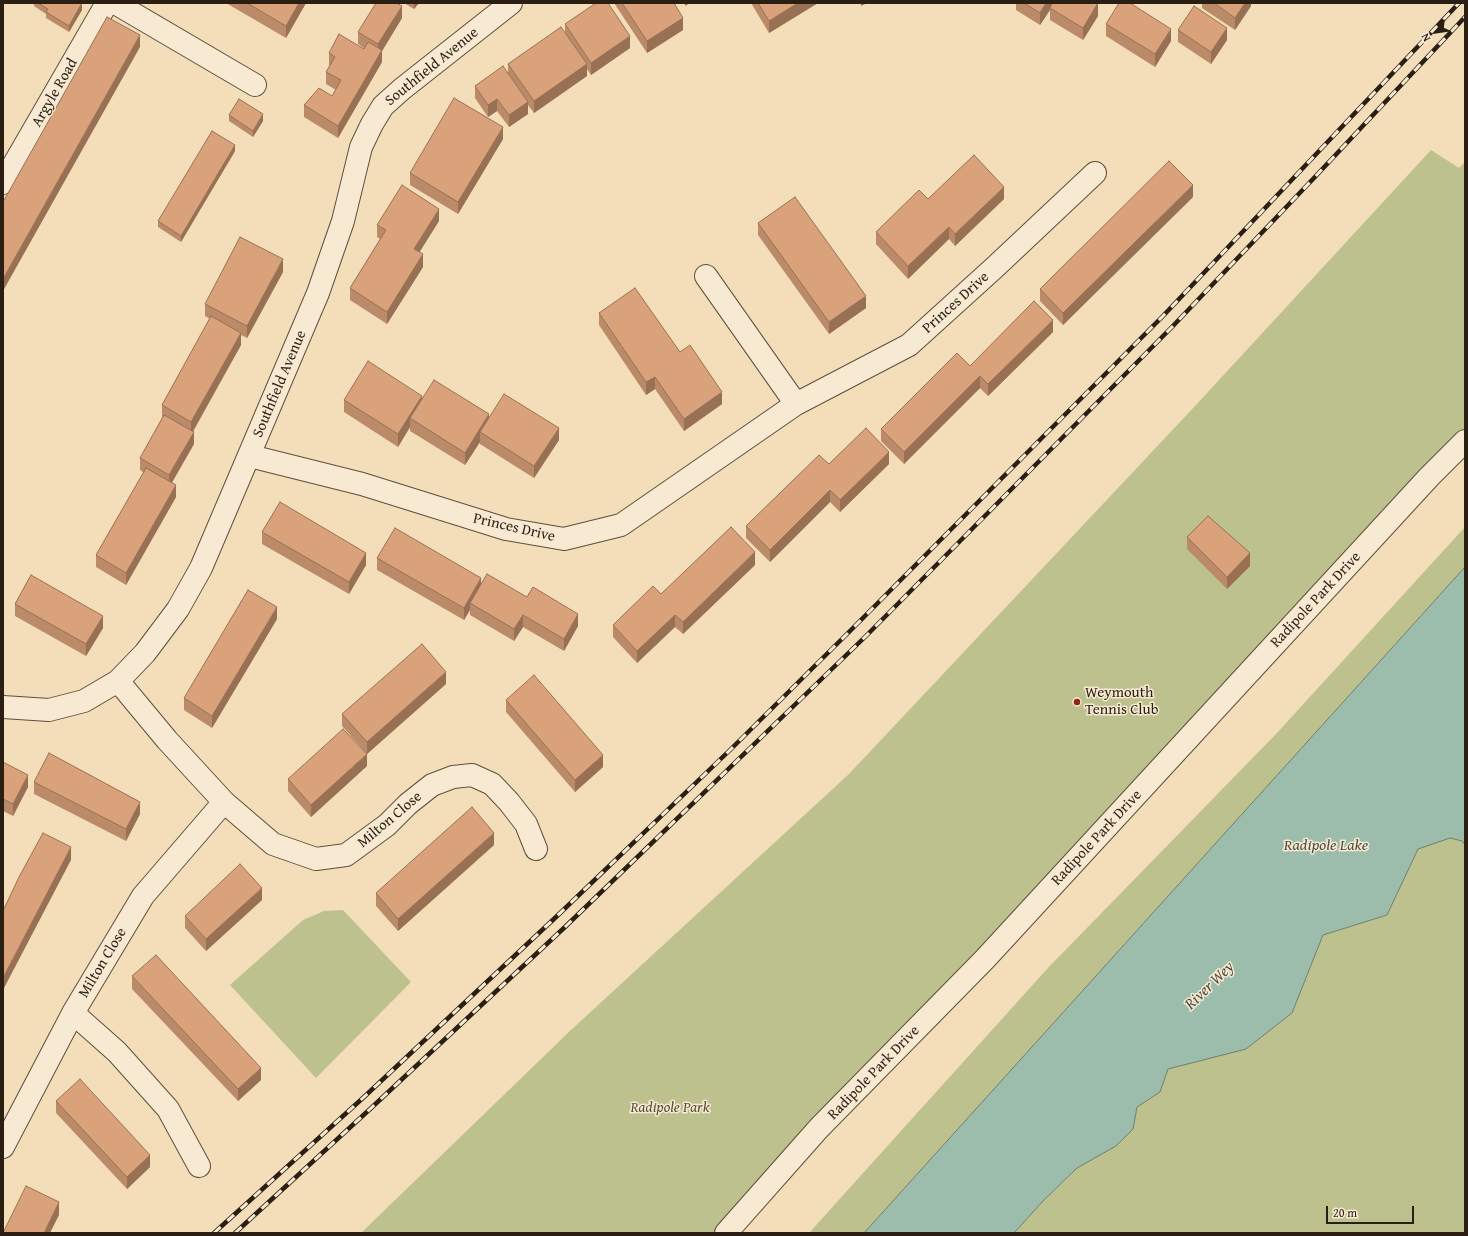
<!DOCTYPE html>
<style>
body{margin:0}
#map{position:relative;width:1468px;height:1236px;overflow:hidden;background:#f4deb9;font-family:"Gentium Book Plus",serif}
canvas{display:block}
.frame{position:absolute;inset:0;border:4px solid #2b1f14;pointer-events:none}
.north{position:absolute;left:1416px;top:12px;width:40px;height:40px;-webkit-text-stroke:3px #f8ead2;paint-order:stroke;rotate:241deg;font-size:11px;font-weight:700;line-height:16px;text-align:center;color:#2b1f14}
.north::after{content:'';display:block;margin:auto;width:14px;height:18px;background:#2b1f14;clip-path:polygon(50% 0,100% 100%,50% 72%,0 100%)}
.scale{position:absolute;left:1326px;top:1206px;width:88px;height:18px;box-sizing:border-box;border:2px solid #2b1f14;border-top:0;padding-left:5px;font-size:12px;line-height:14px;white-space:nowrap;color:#2b1f14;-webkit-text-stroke:3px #f8ead2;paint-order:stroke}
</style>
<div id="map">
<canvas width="1468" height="1236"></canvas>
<div class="frame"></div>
<div class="north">N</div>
<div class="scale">20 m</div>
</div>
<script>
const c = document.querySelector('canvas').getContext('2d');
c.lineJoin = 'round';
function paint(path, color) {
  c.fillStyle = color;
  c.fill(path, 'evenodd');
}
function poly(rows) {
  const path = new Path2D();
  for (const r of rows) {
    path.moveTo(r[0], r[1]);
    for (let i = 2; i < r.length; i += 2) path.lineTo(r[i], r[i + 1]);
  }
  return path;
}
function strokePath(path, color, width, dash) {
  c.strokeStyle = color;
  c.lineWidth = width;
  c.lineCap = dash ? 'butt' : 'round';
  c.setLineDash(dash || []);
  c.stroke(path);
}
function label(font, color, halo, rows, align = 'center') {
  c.font = font + ' "Gentium Book Plus",serif';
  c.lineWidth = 3;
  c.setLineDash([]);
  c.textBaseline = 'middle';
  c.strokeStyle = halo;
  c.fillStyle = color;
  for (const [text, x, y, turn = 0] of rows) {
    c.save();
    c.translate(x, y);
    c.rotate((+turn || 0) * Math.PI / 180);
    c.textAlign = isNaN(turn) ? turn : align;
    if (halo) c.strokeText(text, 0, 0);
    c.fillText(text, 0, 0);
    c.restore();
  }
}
paint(poly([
 [1431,150,1459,168,1465,162,1465,441,726,1233,361,1233,571,1030,849,774,1196,405],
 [1465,527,1465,567,864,1233,809,1233,1047,969,1276,734],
 [1450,838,1462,841,1465,845,1465,1233,1014,1233,1042,1202,1077,1168,1116,1146,1133,1129,1137,1107,1160,1092,1168,1069,1246,1049,1292,1013,1323,935,1387,915,1418,849],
 [343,910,411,982,316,1078,230,985,303,920,324,911]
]), '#bcc18e');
const water = poly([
 [1465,567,1465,845,1462,841,1450,838,1418,849,1387,915,1323,935,1292,1013,1246,1049,1168,1069,1160,1092,1137,1107,1133,1129,1116,1146,1077,1168,1042,1202,1014,1233,864,1233,1465,567]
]);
paint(water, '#9cbcac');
strokePath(water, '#6f7d6f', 1);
const minor = poly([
 [115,3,255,85],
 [3,183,107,3],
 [706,276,796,404],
 [250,456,362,484,506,529,564,539,621,525,796,404,909,345,994,268,1095,173],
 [118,681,167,740,224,802,273,844,316,859,346,855,387,825,408,804,432,785,453,777,472,775,492,784,509,802,526,824,536,849],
 [3,707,49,710,84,701,118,681,145,653,178,609,201,568,318,293,343,221,361,147,372,124,383,106,402,89,511,3],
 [73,1013,117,1052,168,1109,199,1166],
 [3,1147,73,1013,143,896,224,802],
 [726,1233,819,1128,985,959,1429,477,1465,441]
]);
strokePath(minor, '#5d4f3d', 24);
strokePath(minor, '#f8ead2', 22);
const rail = poly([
 [214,1233,364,1097,556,917,729,751,851,630,1163,316,1459,3],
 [235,1233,369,1110,565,927,866,636,1172,327,1313,179,1465,17]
]);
strokePath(rail, '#2b1f14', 4.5);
strokePath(rail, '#f8ead2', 3, [9]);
paint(poly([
 [34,3,81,3,82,10,69,32,46,18,46,14,34,6],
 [226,3,306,3,286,38],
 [404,3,419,3,414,9],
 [614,3,674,3,683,30,647,53],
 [751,3,818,3,769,33],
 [1016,3,1097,3,1098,16,1083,40,1050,20,1050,10,1040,25,1016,10],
 [1202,3,1251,3,1251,6,1235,30,1202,8],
 [402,18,382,51,382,62,338,138,304,117,304,105,332,96,336,90,326,84,326,72,330,66,329,65,329,53,364,49,364,48,358,44,358,32],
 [565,24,630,48,591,75,587,69,587,76,534,113,528,105,528,114,509,127,497,111,488,117,475,98,475,86,508,73,508,64,565,33],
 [1106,24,1171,41,1155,67,1106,36],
 [1178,30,1227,40,1211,64,1178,42],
 [229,115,263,121,253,137,229,121],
 [503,139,458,214,410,185,410,173],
 [235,151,181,242,158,227,158,221],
 [1193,197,1063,325,1040,301,1040,289],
 [928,199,1004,199,955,246,949,239,908,279,876,244,876,232],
 [439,221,419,252,423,267,387,324,350,300,350,288,380,239,377,237,377,225],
 [758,223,866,308,829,334,758,235],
 [283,272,247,338,241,335,241,345,193,432,194,444,172,483,176,497,126,585,96,567,96,555,144,473,140,470,140,458,162,418,162,405,210,319,205,316,205,304],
 [599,313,680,352,722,404,684,431,655,389,646,395,599,325],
 [1053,332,988,396,980,388,904,464,881,441,881,429,970,366],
 [344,400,422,400,489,417,559,440,534,478,480,444,480,442,465,465,410,431,410,427,398,447,344,412],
 [889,464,840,512,830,502,770,562,746,538,746,526],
 [262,532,366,565,349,594,262,544],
 [1187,537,1250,566,1227,589,1187,549],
 [377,558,481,583,527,597,578,626,564,651,523,627,514,641,470,615,470,610,464,620,377,570],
 [755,565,683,634,675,627,637,663,613,637,613,625,661,594],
 [15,604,103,628,86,656,15,616],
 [277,619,212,728,184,710,184,698],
 [446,684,367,754,342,726,342,714],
 [506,700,603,767,575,792,506,712],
 [3,762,28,787,13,816,3,811],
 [367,766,311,817,288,791,288,779],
 [34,782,140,814,126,841,34,794],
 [494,845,398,931,376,906,376,893],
 [262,900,206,951,185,928,185,916],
 [132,976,261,1080,238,1101,132,989],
 [56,1101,150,1167,127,1189,56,1113]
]), '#bb8b69');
paint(poly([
 [82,3,82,10,69,32,69,26],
 [299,3,306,3,286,38,286,26],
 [414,3,419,3,414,9],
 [685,3,690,3,685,6],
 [798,3,818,3,769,33,769,21],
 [861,3,867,3,861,6],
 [1046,3,1054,3,1050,8,1050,10,1040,25,1040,13],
 [1098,3,1098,16,1083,40,1083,28],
 [1245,3,1251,3,1251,6,1235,30,1235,18],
 [402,6,402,18,382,51,382,62,338,138,338,126,378,56,378,44],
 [683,18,683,30,647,53,647,41],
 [1227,28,1227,40,1211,64,1211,52],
 [1171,29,1171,41,1155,67,1155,54],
 [140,35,140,47,3,291,3,279],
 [630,36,630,48,591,75,591,63],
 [587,64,587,76,534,113,534,101],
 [497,99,497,111,488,117,488,105],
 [528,102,528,114,509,127,509,115],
 [263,114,263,121,253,137,253,131],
 [503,127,503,139,458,214,458,202],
 [235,145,235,151,181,242,181,236],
 [1193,185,1193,197,1063,325,1063,313],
 [1004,187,1004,199,955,246,955,234],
 [439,209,439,221,414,261,414,249],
 [949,227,949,239,908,279,908,266],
 [423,254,423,267,387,324,387,312],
 [283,259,283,272,247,338,247,326],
 [866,296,866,308,829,334,829,322],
 [1053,320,1053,332,988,396,988,384],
 [241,333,241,345,191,434,191,422],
 [980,376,980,388,904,464,904,452],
 [655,377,655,389,646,395,646,382],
 [722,392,722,404,684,431,684,419],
 [422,396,422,408,410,418,410,427,398,447,398,434],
 [489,414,489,427,480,432,480,442,465,465,465,453],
 [559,428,559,440,534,478,534,466],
 [194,432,194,444,169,487,169,475],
 [889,452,889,464,840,512,840,500],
 [176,485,176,497,126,585,126,573],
 [830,490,830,502,770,562,770,550],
 [755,552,755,565,683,634,683,622],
 [366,553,366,565,349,594,349,582],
 [1250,553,1250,566,1227,589,1227,577],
 [481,578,481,591,470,603,470,610,464,620,464,608],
 [277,607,277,619,212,728,212,716],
 [578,614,578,626,564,651,564,639],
 [523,615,523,627,514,641,514,629],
 [675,615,675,627,637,663,637,651],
 [103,616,103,628,86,656,86,644],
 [446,672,446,684,367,754,367,742],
 [367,754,367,766,311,817,311,805],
 [603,755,603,767,575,792,575,780],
 [28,775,28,787,13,816,13,804],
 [140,802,140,814,126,841,126,829],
 [494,833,494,845,398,931,398,919],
 [71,847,71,860,3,990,3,978],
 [262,888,262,900,206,951,206,939],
 [261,1068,261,1080,238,1101,238,1089],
 [150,1155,150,1167,127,1189,127,1177],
 [59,1202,59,1215,50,1233,44,1233]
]), '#987155');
const building = poly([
 [38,3,82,3,69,26,46,12,48,9,38,3],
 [247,3,299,3,286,26,247,3],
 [376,3,397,3,402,6,378,44,358,32,376,3],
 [596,3,608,3,630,36,591,63,565,24,596,3],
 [622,3,674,3,683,18,647,41,622,3],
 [758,3,798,3,769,21,758,3],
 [1024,3,1046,3,1040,13,1024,3],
 [1052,3,1098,3,1083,28,1050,8,1052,3],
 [1119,3,1130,3,1171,29,1155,54,1106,24,1119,3],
 [1214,3,1245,3,1235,18,1214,3],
 [1194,6,1227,28,1211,52,1178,30,1194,6],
 [107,17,140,35,3,279,3,202,107,17],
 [561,27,587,64,534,101,508,64,561,27],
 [339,34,364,49,368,42,382,50,338,126,304,105,319,88,332,96,341,80,326,72,335,57,329,53,339,34],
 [503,66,528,102,509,115,497,99,488,105,475,86,503,66],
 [454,98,503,127,458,202,410,173,454,98],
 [239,99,263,114,253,131,229,115,239,99],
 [212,131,235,145,181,236,158,221,212,131],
 [974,155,1004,187,955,234,949,227,908,266,876,232,919,190,928,199,974,155],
 [1169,161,1193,185,1063,313,1040,289,1169,161],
 [402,185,439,209,414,249,423,254,387,312,350,288,386,230,377,225,402,185],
 [795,197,866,296,829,322,758,223,795,197],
 [240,237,283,259,247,326,205,304,240,237],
 [635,288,680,352,690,345,722,392,684,419,655,377,646,382,599,313,635,288],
 [1034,301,1053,320,988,384,980,376,904,452,881,429,957,353,970,366,1034,301],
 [211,316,241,333,191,422,162,405,211,316],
 [368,361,422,396,398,434,344,400,368,361],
 [434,380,489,414,465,453,410,418,434,380],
 [504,394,559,428,534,466,480,432,504,394],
 [164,415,194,432,169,475,140,458,164,415],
 [866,428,889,452,840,500,830,490,770,550,746,526,819,455,829,464,866,428],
 [146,468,176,485,126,573,96,555,146,468],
 [280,502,366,553,349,582,262,532,280,502],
 [1208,516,1250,553,1227,577,1187,537,1208,516],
 [731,527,755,552,683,622,675,615,637,651,613,625,653,586,661,594,731,527],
 [395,528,481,578,464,608,377,558,395,528],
 [487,574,527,597,533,587,578,614,564,639,523,615,514,629,470,603,487,574],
 [31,575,103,616,86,644,15,604,31,575],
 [248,590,277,607,212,716,184,698,248,590],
 [422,644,446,672,367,742,342,714,422,644],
 [534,675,603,755,575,780,506,700,534,675],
 [343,729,367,754,311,805,288,779,343,729],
 [49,753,140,802,126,829,34,782,49,753],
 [3,762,28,775,13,804,3,799,3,762],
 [472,807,494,833,398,919,376,893,472,807],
 [43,833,71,847,3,978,3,911,19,877,43,833],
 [240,864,262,888,206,939,185,916,240,864],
 [156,955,261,1068,238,1089,132,976,156,955],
 [80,1079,150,1155,127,1177,56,1101,80,1079],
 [26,1186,59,1202,44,1233,3,1233,26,1186]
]);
paint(building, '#d9a27a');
strokePath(building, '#987155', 1);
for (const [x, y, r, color] of [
 [1077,702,4,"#8f2418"]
]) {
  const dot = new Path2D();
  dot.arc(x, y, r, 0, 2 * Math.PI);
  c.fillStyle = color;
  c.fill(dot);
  strokePath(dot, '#f8ead2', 1.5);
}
label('15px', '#2b1f14', '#f8ead2', [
 ["Southfield Avenue",432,67,-39],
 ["Argyle Road",55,93,-60],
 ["Princes Drive",956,303,-42],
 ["Southfield Avenue",280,384,-67],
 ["Princes Drive",514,528,13],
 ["Radipole Park Drive",1316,600,-47],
 ["Milton Close",390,820,-40],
 ["Radipole Park Drive",1097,838,-47],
 ["Milton Close",103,963,-59],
 ["Radipole Park Drive",874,1073,-46]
]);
label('15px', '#2b1f14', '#f8ead2', [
 ["Weymouth",1085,693],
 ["Tennis Club",1085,710]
], 'left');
label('italic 15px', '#565039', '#f8ead2', [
 ["Radipole Park",670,1108]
]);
label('italic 16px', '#4d4e42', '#f8ead2', [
 ["Radipole Lake",1326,846],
 ["River Wey",1210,986,-44]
]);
</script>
